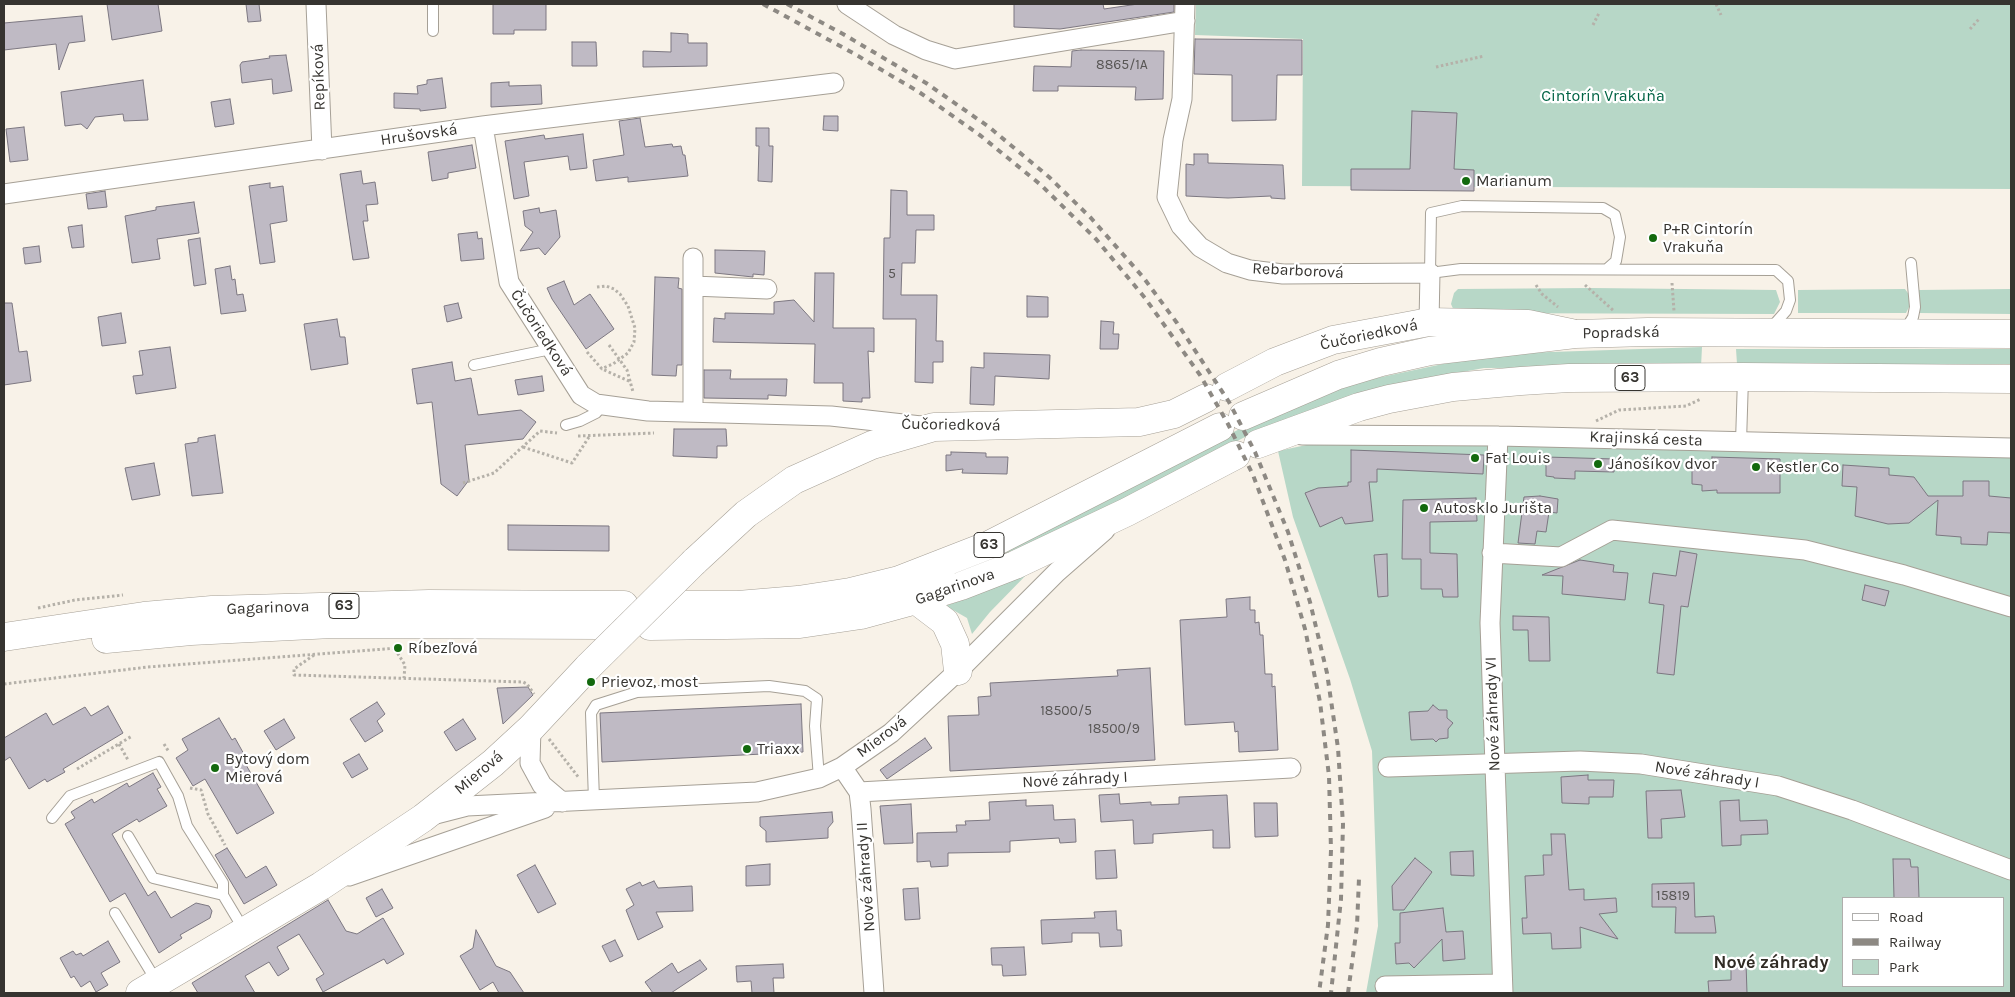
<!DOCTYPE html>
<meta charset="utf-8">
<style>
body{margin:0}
#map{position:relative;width:2015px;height:997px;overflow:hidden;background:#f8f2e8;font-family:Karla,sans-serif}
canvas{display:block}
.frame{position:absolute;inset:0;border:5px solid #363430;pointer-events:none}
.legend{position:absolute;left:1842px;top:897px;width:162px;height:90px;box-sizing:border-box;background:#fff;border:1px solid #afaeac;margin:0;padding:6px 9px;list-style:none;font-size:15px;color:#363430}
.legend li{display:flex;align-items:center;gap:10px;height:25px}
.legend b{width:25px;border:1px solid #afaeac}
</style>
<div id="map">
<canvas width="2015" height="997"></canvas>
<div class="frame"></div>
<ul class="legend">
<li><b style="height:6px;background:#fff"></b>Road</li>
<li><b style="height:6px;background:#8d8983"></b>Railway</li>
<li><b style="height:14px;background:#b7d7c7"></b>Park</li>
</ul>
</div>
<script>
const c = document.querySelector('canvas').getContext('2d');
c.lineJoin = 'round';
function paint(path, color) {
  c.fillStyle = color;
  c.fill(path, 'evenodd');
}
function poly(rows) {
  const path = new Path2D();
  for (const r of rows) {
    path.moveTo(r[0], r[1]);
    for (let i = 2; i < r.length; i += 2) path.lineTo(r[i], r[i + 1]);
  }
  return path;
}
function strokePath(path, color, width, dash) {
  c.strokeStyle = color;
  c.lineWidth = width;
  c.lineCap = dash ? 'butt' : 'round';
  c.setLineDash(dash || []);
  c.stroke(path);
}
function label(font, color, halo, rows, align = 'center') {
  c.font = font + ' Karla,sans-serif';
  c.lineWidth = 4.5;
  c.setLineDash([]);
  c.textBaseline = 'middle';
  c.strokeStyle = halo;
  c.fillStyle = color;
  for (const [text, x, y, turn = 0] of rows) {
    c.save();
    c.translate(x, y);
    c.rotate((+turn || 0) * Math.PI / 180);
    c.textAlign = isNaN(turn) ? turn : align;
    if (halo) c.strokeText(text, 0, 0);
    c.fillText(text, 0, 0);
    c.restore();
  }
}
paint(poly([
 [1196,4,2011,4,2011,189,1302,186,1303,39,1195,35],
 [1592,288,1776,290,1780,302,1774,314,1455,313,1451,304,1454,293,1458,289],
 [1905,289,1910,296,1910,305,1906,313,1798,313,1798,290],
 [2011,289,2011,314,1919,313,1919,290],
 [1702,347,1701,367,1484,368,1391,385,1288,418,1243,438,1046,541,914,591,1150,472,1290,405,1358,382,1490,354],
 [1736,349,2011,349,2011,364,1737,364],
 [1330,440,2011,454,2011,993,1366,993,1378,926,1372,751,1350,679,1293,517,1278,451],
 [1844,898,2004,898,2004,986,1844,986],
 [1032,569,990,612,972,634,967,618,946,606]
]), '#b7d7c7');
const building = poly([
 [107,4,158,4,162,31,112,40,107,4],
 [246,4,259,4,261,21,248,22,246,4],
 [493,4,546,4,546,30,514,30,514,34,493,34,493,4],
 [1014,4,1103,4,1104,9,1138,4,1174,4,1174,12,1060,29,1014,27,1014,4],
 [82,16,85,41,69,43,59,70,56,44,4,50,4,23,82,16],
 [671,33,688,34,688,43,707,43,707,66,643,67,643,51,671,52,671,33],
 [1195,39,1302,40,1302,75,1277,75,1276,120,1232,121,1232,75,1194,74,1195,39],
 [572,42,596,42,597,66,572,66,572,42],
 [1081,50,1164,51,1163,99,1135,100,1136,87,1058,86,1058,91,1033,91,1034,66,1071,67,1072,51,1081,50],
 [286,55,292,91,273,94,272,79,242,83,240,65,242,62,270,58,269,56,286,55],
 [442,78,446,108,420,111,420,109,394,108,394,93,418,94,417,86,427,84,427,80,442,78],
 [143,80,148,120,124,121,123,114,95,117,87,129,81,124,65,126,61,92,143,80],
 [509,82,509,86,541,85,542,104,491,107,491,83,509,82],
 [230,99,234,124,215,127,211,102,230,99],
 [1412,111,1457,113,1454,169,1474,170,1474,191,1351,190,1351,169,1410,169,1412,111],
 [824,116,838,116,838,131,823,130,824,116],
 [640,118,645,147,672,144,673,147,681,146,683,155,685,155,688,176,628,182,628,177,596,181,593,160,624,155,619,121,640,118],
 [24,127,28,160,10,162,6,129,24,127],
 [756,128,769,128,769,146,773,146,772,182,758,181,759,146,756,146,756,128],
 [583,134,587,168,570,170,568,156,524,162,529,196,514,199,505,141,544,135,545,139,583,134],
 [472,145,476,168,448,173,448,178,432,181,428,152,472,145],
 [1194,154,1208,154,1208,163,1283,165,1285,199,1271,198,1271,196,1228,198,1186,196,1186,164,1194,165,1194,154],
 [361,171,363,184,375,182,378,204,366,205,368,221,363,221,369,258,353,260,340,174,361,171],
 [270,183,270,188,283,186,287,221,270,224,275,262,260,264,249,186,270,183],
 [891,190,907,191,907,215,934,215,934,230,916,230,915,263,902,263,901,295,937,295,936,341,943,341,943,362,933,362,933,383,915,382,916,319,883,319,884,238,890,238,891,190],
 [105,191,107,207,88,209,86,194,105,191],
 [194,202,199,233,157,239,160,259,132,263,125,216,156,210,156,207,194,202],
 [539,208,540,213,556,210,560,237,545,255,539,248,520,251,533,232,525,226,523,211,539,208],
 [82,225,84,247,72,248,68,227,82,225],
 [477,232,478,239,482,238,484,259,461,261,458,234,477,232],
 [200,238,206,284,194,286,188,240,200,238],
 [39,246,41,262,25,264,23,248,39,246],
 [715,250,765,251,764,275,753,274,753,277,715,273,715,250],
 [230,266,232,280,235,279,237,295,243,294,246,311,221,314,215,269,230,266],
 [815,273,834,273,833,328,874,328,874,352,868,351,870,398,862,398,862,402,843,401,843,383,814,383,815,344,713,342,714,318,725,319,725,313,774,314,774,302,794,300,814,322,815,273],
 [655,277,679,278,678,288,682,289,682,365,677,365,676,376,652,375,655,277],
 [564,281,574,305,590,294,614,329,586,349,552,299,547,288,564,281],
 [1027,296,1048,297,1048,317,1027,317,1027,296],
 [4,303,12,303,19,352,27,351,31,381,4,385,4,303],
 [458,303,462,318,447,322,444,306,458,303],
 [121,313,126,343,102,346,98,317,121,313],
 [337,319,340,337,345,337,348,364,311,370,304,324,337,319],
 [1101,321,1114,322,1113,334,1119,334,1118,349,1100,349,1101,321],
 [170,347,176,388,136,394,133,376,143,375,139,351,170,347],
 [984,353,1050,355,1049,379,995,376,994,405,970,404,971,367,984,368,984,353],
 [452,362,455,381,471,378,478,415,521,410,536,422,523,439,465,445,469,480,457,496,441,484,432,402,417,404,412,369,452,362],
 [704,370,731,370,730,379,787,379,786,396,768,395,768,399,704,398,704,370],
 [542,376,544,391,518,395,515,380,542,376],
 [674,429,726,429,727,446,717,446,717,458,673,456,674,429],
 [215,435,223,493,192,496,185,444,198,442,198,438,215,435],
 [1351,450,1484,455,1483,474,1377,469,1377,482,1369,482,1373,521,1345,524,1342,517,1320,527,1305,493,1318,488,1348,486,1348,482,1351,482,1351,450],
 [951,452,986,453,986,457,1008,457,1007,474,962,473,963,469,946,471,946,455,951,455,951,452],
 [1546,457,1614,459,1614,472,1575,471,1575,479,1554,478,1554,477,1546,476,1546,457],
 [1712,457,1780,459,1780,493,1717,493,1717,490,1702,491,1702,485,1692,484,1692,462,1712,463,1712,457],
 [154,463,160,495,132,500,125,468,154,463],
 [1843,465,1889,468,1889,475,1914,477,1928,496,1963,496,1963,481,1989,481,1989,496,2011,498,2011,533,1988,532,1987,545,1961,544,1961,537,1936,535,1938,500,1909,523,1888,524,1855,516,1857,487,1842,486,1843,465],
 [1540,496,1558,499,1557,513,1549,512,1546,532,1537,531,1535,544,1518,543,1524,497,1540,496],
 [1476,498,1477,521,1430,522,1430,553,1457,554,1458,597,1443,597,1442,589,1421,589,1421,559,1402,559,1403,500,1476,498],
 [508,525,609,526,609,551,508,550,508,525],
 [1680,551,1697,554,1688,607,1681,606,1674,675,1657,673,1664,605,1649,603,1653,573,1676,576,1680,551],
 [1387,554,1388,596,1378,597,1374,555,1387,554],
 [1580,560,1614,565,1613,572,1628,573,1625,600,1562,594,1563,576,1542,575,1580,560],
 [1865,585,1889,591,1885,606,1862,600,1865,585],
 [1250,597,1250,610,1255,610,1255,623,1259,622,1260,635,1263,635,1265,674,1272,674,1272,687,1275,686,1278,750,1239,752,1238,731,1235,732,1234,722,1185,725,1180,620,1227,617,1226,599,1250,597],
 [1513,616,1549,617,1550,661,1529,661,1528,630,1513,630,1513,616],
 [1150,668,1155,760,950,771,948,716,979,715,978,697,991,696,990,683,1118,676,1117,670,1150,668],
 [528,687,533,695,503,724,497,688,528,687],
 [377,702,385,714,377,721,383,731,365,742,350,719,377,702],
 [801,704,803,752,602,762,600,713,801,704],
 [1433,705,1439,710,1447,710,1447,718,1453,723,1448,729,1448,738,1439,739,1436,742,1433,739,1411,740,1409,712,1428,711,1433,705],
 [108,706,123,733,63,769,65,772,47,782,45,779,29,789,10,757,4,761,4,738,46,713,53,725,85,707,91,716,108,706],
 [219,718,232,740,235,738,245,756,242,758,274,813,237,834,205,779,193,786,176,758,188,750,182,739,219,718],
 [284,719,295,738,276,750,264,731,284,719],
 [463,719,476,739,456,751,444,732,463,719],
 [925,738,932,748,887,779,880,770,925,738],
 [359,754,368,769,352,778,343,763,359,754],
 [153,773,161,787,157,789,167,806,139,822,137,819,112,834,148,896,155,891,171,918,196,903,209,906,212,911,210,918,180,935,182,938,159,953,125,893,110,902,65,824,75,818,71,812,92,799,94,803,127,783,129,787,153,773],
 [1588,775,1588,780,1614,780,1613,797,1589,797,1589,804,1562,803,1561,777,1588,775],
 [1681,790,1685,817,1661,819,1662,838,1648,838,1646,791,1681,790],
 [1119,794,1120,804,1151,802,1151,805,1179,804,1179,797,1227,795,1230,848,1213,848,1213,830,1153,834,1153,843,1134,844,1133,820,1101,822,1099,795,1119,794],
 [1026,800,1026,806,1053,805,1054,820,1075,819,1076,842,1060,843,1059,838,1010,841,1010,852,948,853,948,866,931,867,930,861,917,862,917,833,957,832,956,825,966,825,965,821,990,820,989,802,1026,800],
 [1739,800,1740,821,1767,820,1768,834,1741,835,1741,845,1722,846,1720,801,1739,800],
 [1254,803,1277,803,1278,836,1255,837,1254,803],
 [911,804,913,843,884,844,880,806,911,804],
 [832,812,833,822,828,828,828,838,766,842,766,831,760,826,760,817,832,812],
 [1551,834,1565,834,1569,890,1584,889,1584,900,1616,898,1617,912,1599,914,1618,939,1580,927,1581,948,1552,949,1551,933,1523,934,1522,918,1527,918,1525,876,1544,875,1543,855,1552,855,1551,834],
 [227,848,246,878,266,866,277,885,244,904,215,855,227,848],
 [1115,850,1117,878,1096,879,1095,851,1115,850],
 [1473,851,1474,876,1451,875,1450,852,1473,851],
 [1415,858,1432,872,1404,910,1393,910,1392,886,1415,858],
 [1893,859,1910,859,1911,867,1918,867,1919,898,1894,898,1893,859],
 [770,864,770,885,746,886,746,866,770,864],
 [535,865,556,904,538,913,517,875,535,865],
 [654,881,658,888,692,886,693,911,656,912,663,927,638,940,626,910,634,905,626,889,640,882,642,886,654,881],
 [1694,883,1695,917,1714,916,1716,933,1675,933,1676,907,1652,907,1652,884,1694,883],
 [918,888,920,919,905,920,903,889,918,888],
 [382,889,393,908,376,917,366,898,382,889],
 [328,900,346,931,357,934,383,918,404,954,387,964,384,959,323,992,316,979,324,974,299,934,277,947,289,969,278,976,269,962,245,976,255,993,198,993,192,983,328,900],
 [1443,908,1446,932,1463,931,1465,959,1443,961,1442,939,1414,968,1409,963,1396,964,1395,943,1400,943,1400,913,1443,908],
 [1116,911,1117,930,1121,930,1122,946,1100,947,1099,933,1072,933,1072,942,1042,944,1041,920,1095,918,1094,912,1116,911],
 [476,930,496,966,510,972,524,993,499,993,493,982,480,990,460,956,473,948,476,930],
 [615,940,623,956,610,962,602,946,615,940],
 [108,941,120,962,101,973,108,985,96,992,90,981,81,987,74,976,71,978,60,958,73,951,76,955,81,953,83,956,108,941],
 [1024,947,1026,975,1003,976,1002,965,992,965,991,948,1024,947],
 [700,960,707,969,671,993,653,993,645,982,672,963,678,973,700,960],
 [1746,963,1747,993,1709,993,1708,981,1731,980,1731,964,1746,963],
 [783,964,784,978,773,978,774,993,752,993,751,981,737,982,736,966,783,964]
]);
paint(building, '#bfbac4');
strokePath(building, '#7c7781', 1);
const lane = poly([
 [433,31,433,4],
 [1607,269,1616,261,1620,237,1615,215,1603,208,1462,206,1431,213,1430,273,1461,269,1776,270,1788,281,1790,300,1786,311,1771,328],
 [1905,330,1913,317,1915,307,1911,263],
 [474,365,551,349],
 [566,425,580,421,596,413,603,405],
 [1741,442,1743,378],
 [594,800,591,713,596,705,637,692,769,686,805,691,817,699,815,726,819,778],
 [52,818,70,796,159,762,178,796,187,826,223,883,223,895,244,930],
 [128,836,153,878,223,895],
 [115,913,157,982]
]);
const street = poly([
 [316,4,322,150],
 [847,4,894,35,926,50,955,59,1185,21],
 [1185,4,1182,99,1173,140,1167,197,1181,226,1200,247,1227,263,1250,270,1283,274,1430,273,1429,322],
 [483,126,509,282,581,395,596,404,648,411,831,416,921,426],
 [4,194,483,126,834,83],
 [693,286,767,289],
 [693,411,693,258],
 [1302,435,1498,436,2011,448],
 [1498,436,1490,623,1503,993],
 [1492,553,1561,557,1612,530,1805,550,1904,575,2011,607],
 [531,728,530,763,542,785,562,802],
 [842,767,859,792,861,809,874,993],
 [1388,767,1580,761,1641,764,1778,786,1852,810,2011,870],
 [859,792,1291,768],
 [432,815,467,806,757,792,819,778,842,767,891,733,958,671,1057,572,1105,530],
 [349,876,545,808],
 [1385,986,1502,984]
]);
const secondary = poly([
 [1227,387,1275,362,1333,340,1429,322,1528,324,1571,333],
 [694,562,746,514,794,480,872,445,934,427,1139,422,1174,414,1206,398],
 [140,993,321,886,423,818,493,763,531,728,589,666]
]);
const primary = poly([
 [1243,416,1338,375,1381,362,1430,351,1575,334,1648,332,2011,334],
 [1258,444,1359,407,1389,399,1453,387,1521,381,1569,378,1743,377,2011,379],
 [916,600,945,622,955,644,958,671],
 [670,605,738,605,798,600,850,592,899,580,989,545,1220,427],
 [650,626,800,624,861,615,916,600,961,586,1015,565,1127,512,1236,455],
 [4,637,144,616,212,610,429,604,624,605],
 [106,639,191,631,332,624,603,625]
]);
strokePath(lane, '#a6a096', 12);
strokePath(street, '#a6a096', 21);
strokePath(secondary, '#a6a096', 29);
strokePath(primary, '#a6a096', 29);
strokePath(poly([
 [1716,4,1721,15],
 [1593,25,1599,13],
 [1970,29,1980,18],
 [1436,67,1484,56],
 [1672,283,1674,311],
 [1536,285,1542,294,1558,307],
 [1585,285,1614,311],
 [597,287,606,286,614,289,620,294,628,306,635,328,634,342,628,353,613,364,601,369],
 [609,345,627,370,633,392],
 [587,352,602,369,631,382],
 [1596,421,1619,410,1686,406,1701,399],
 [578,436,654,433],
 [523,447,572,463,589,437],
 [463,483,494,473,540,431,557,433],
 [38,608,75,600,123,595],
 [395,649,405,665,404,678],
 [314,655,294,669,294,675,523,682,527,684,534,694],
 [4,684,148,667,398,648],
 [549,739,579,778],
 [119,744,128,760],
 [164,744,169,752],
 [77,769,132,736],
 [190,788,201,790,208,814,225,845]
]), '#b5b1a9', 3, [2.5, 2.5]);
strokePath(lane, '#fff', 10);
strokePath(street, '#fff', 19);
strokePath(secondary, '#fff', 28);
strokePath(primary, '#fff', 28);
strokePath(poly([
 [763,4,853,53,919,92,981,136,1041,185,1096,239,1145,298,1200,375,1228,424,1253,475,1285,560,1305,629,1320,702,1329,776,1331,850,1328,925,1319,993],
 [787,4,843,34,926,83,989,127,1049,177,1091,218,1143,277,1177,323,1229,402,1255,452,1288,532,1310,602,1327,673,1338,748,1343,824,1341,899,1331,993],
 [1348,993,1357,926,1359,878]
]), '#8d8983', 4, [6, 6]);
const secondaryBridge = poly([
 [589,666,694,562]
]);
strokePath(secondaryBridge, '#a6a096', 29, []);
strokePath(secondaryBridge, '#fff', 28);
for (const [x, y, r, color] of [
 [1466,181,5,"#13690e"],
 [1653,238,5,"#13690e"],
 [1475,458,5,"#13690e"],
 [1598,464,5,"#13690e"],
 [1756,467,5,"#13690e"],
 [1424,508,5,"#13690e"],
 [398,648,5,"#13690e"],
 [591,682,5,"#13690e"],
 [747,749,5,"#13690e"],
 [215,768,5,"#13690e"]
]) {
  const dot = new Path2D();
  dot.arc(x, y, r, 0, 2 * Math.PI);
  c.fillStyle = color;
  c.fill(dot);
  strokePath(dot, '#fff', 2);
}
label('14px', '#585655', null, [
 ["8865/1A",1122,65],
 ["5",892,274],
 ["18500/5",1066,711],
 ["18500/9",1114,729],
 ["15819",1673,896]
]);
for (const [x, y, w] of [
 [1630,378,30],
 [989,545,30],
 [344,606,30]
]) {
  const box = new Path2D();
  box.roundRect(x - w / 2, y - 12.5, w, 25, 4);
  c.fillStyle = '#fff';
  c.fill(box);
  strokePath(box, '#363430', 1);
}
label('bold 15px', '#363430', null, [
 ["63",1630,378],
 ["63",989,545],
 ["63",344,606]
]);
label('16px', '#363430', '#fff', [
 ["Repíková",319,77,-92],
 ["Hrušovská",419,135,-8],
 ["Rebarborová",1298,271,3],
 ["Čučoriedková",541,333,57],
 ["Popradská",1621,333,-1],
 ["Čučoriedková",1369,335,-12],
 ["Čučoriedková",951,425,1],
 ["Krajinská cesta",1646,439,2],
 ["Gagarinova",955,587,-19],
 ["Gagarinova",268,608,-2],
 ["Nové záhrady VI",1493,714,-92],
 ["Mierová",882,737,-37],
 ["Mierová",479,773,-40],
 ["Nové záhrady I",1707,775,9],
 ["Nové záhrady I",1075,780,-3],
 ["Nové záhrady II",866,877,-94]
]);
label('16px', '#006344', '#fff', [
 ["Cintorín Vrakuňa",1603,96]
]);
label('16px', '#363430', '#fff', [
 ["Marianum",1476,181],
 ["P+R Cintorín",1663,229],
 ["Vrakuňa",1663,247],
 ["Fat Louis",1485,458],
 ["Jánošíkov dvor",1608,464],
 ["Kestler Co",1766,467],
 ["Autosklo Jurišta",1434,508],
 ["Ríbezľová",408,648],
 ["Prievoz, most",601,682],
 ["Triaxx",757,749],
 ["Bytový dom",225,759],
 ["Mierová",225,777]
], 'left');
label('bold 18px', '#302b24', '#fff', [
 ["Nové záhrady",1771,963]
]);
</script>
